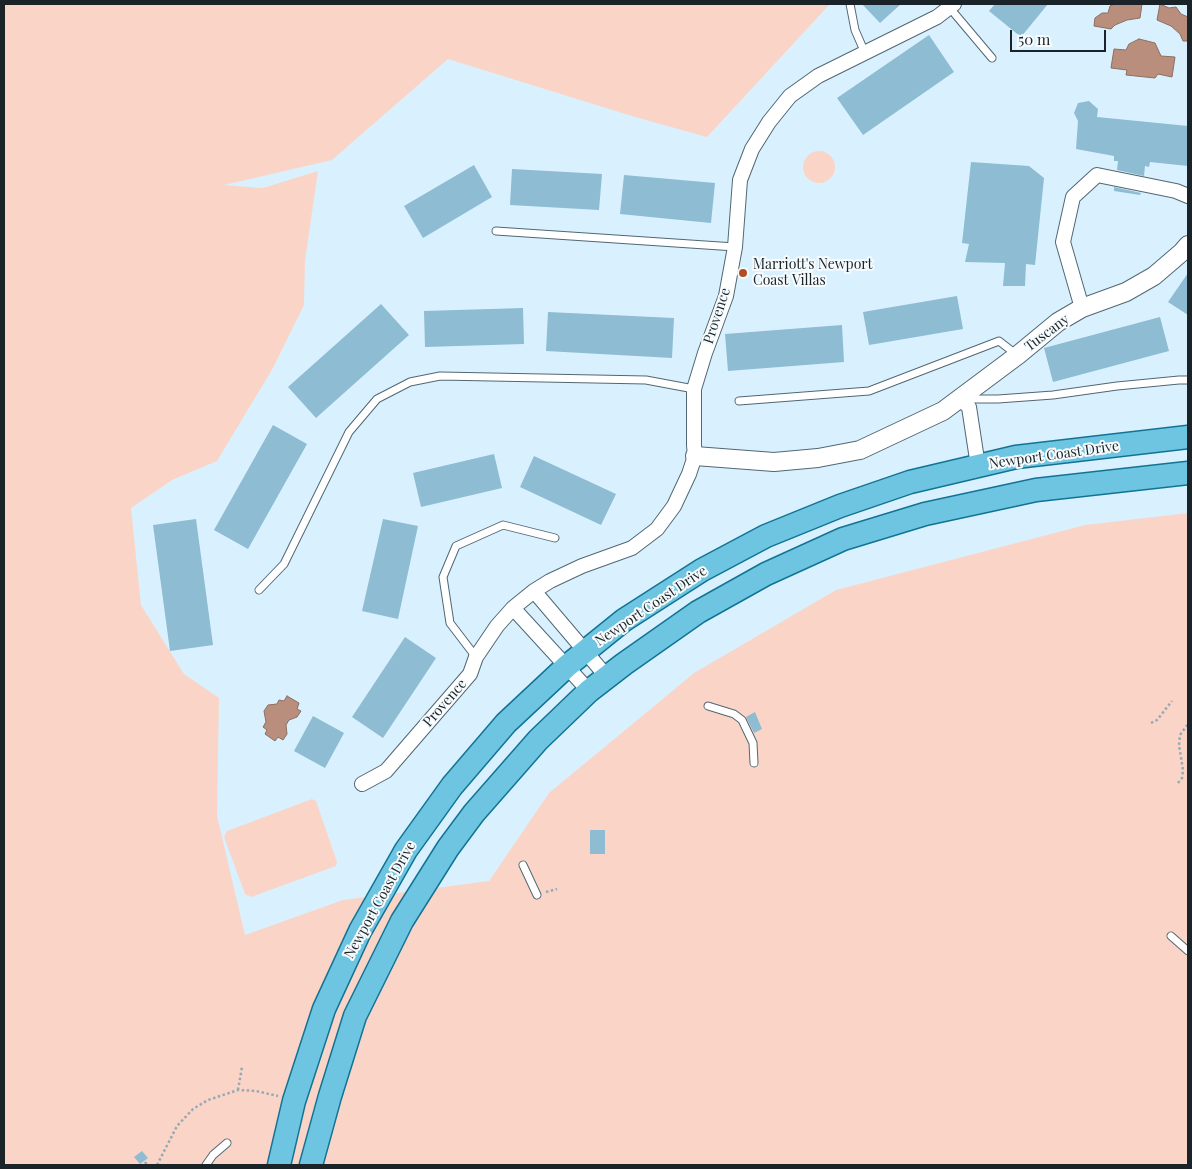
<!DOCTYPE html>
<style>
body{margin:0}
#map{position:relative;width:1192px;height:1169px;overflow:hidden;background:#d9f1fe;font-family:"Playfair Display",serif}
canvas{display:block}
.frame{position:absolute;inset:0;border:5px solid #1a2327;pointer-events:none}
.scale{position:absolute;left:1010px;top:30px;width:96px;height:22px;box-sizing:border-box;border:2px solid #1a2327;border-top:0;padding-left:6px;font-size:15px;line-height:18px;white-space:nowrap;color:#1a2327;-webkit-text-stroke:4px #f6fbfe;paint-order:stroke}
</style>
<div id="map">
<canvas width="1192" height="1169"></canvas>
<div class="frame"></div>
<div class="scale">50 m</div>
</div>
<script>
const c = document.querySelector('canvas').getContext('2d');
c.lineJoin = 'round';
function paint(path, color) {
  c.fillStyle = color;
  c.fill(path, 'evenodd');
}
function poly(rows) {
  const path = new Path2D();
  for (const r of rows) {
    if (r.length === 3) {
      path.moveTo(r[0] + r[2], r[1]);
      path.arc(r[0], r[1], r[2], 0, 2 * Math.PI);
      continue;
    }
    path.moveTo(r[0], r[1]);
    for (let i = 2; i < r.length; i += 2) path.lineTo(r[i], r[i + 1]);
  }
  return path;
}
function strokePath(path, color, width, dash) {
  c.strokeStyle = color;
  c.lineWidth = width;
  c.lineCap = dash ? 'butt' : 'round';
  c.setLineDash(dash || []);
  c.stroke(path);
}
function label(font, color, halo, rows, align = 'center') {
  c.font = font + ' "Playfair Display",serif';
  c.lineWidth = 4;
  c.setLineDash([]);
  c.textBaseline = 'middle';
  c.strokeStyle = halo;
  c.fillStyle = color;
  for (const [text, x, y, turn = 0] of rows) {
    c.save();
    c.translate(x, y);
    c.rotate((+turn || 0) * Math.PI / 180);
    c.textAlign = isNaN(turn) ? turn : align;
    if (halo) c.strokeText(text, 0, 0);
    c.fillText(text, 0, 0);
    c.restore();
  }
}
paint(poly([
 [4,4,830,4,707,137,635,117,448,59,332,160,224,185,263,188,318,171,305,261,304,305,273,368,217,461,172,480,131,508,141,605,184,674,219,698,217,816,245,935,343,900,489,881,549,793,694,673,836,590,1085,525,1188,513,1188,1165,4,1165],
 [819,167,16],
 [312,799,316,801,337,862,336,866,251,897,245,894,224,837,227,831]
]), '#fad5c7');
const water = poly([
 [1115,4,1142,4,1140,18,1127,20,1115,25,1111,29,1094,26,1095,18,1102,13,1108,13,1110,6,1115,4],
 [1160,4,1169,8,1176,7,1181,14,1188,17,1188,41,1183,41,1180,34,1171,26,1157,20,1160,4],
 [1139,39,1155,43,1161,56,1175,57,1172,77,1158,74,1155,78,1126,75,1127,70,1111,68,1114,49,1126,50,1129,44,1139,39],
 [287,696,299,703,297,709,301,711,297,717,289,720,286,725,287,734,283,740,278,737,275,741,265,734,267,730,263,727,266,722,264,711,268,705,277,704,279,700,284,701,287,696]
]);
paint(water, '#ba8e7d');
strokePath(water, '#8a6e63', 1);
paint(poly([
 [862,4,901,4,880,23],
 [995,4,1048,4,1021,37,989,11],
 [929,35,954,72,863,135,837,98],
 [1089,101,1098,109,1097,117,1188,126,1188,166,1150,162,1149,167,1145,166,1144,176,1117,170,1118,161,1114,161,1114,156,1076,149,1078,121,1074,113,1078,103],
 [971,162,1029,166,1044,178,1035,265,1026,264,1025,286,1003,286,1005,263,965,262,969,244,962,243],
 [474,165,492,197,423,238,404,206],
 [512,169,602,174,599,210,510,205],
 [624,175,715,183,711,223,620,214],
 [1114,187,1141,193,1140,195,1114,191],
 [1188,273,1188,315,1168,302],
 [957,296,963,329,869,345,863,312],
 [381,304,409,335,316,418,288,387],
 [523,308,524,344,425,347,424,311],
 [548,312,674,318,672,358,546,351],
 [1160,317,1169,351,1053,382,1044,348],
 [842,325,844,362,728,371,725,334],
 [273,425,307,444,248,549,214,530],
 [494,454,502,488,421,507,413,473],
 [534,456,616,494,601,525,520,487],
 [196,519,213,645,170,651,153,525],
 [383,519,418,526,398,619,362,611],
 [405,637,436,658,383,738,352,717],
 [755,712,762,729,754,733,746,717],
 [313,716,344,733,325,768,294,751],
 [590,830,605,830,605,854,590,854],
 [142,1151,148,1158,140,1164,134,1157]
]), '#8dbcd3');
const service = poly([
 [850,4,855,30,865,53],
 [949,7,992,58],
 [496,231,735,247],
 [965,399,998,399,1053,395,1117,386,1179,380,1188,380],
 [739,401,869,391,999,341,1017,355],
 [259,590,284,564,349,432,377,399,410,382,440,376,646,380,694,389],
 [476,657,450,623,443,577,456,546,503,525,555,538],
 [708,706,734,714,742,720,753,743,754,763],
 [523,865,537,895],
 [1171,936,1188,951],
 [206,1165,213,1155,227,1143]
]);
const minor = poly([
 [1082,308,1063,242,1073,197,1097,175,1176,191,1188,196],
 [960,399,969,407,978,466],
 [534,591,607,677],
 [513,608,589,691],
 [362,784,386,771,470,674,476,657,497,626,513,608,534,591,550,581,582,566,632,548,657,529,674,506,689,474,695,456,694,445,694,389,705,353,726,296,735,247,740,180,752,149,769,122,790,96,818,76,937,17,954,4]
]);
const tertiary = poly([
 [695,456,774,462,818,458,860,450,943,411,1018,355,1058,322,1082,308,1126,292,1154,276,1182,252,1188,245]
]);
const primary = poly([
 [279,1165,294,1101,324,1009,360,931,406,850,452,786,506,723,567,666,624,620,702,570,766,536,840,506,910,482,1016,457,1188,437],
 [311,1165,330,1096,355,1016,402,921,448,848,474,813,538,740,589,691,624,664,698,612,766,574,843,539,925,514,1036,490,1188,473]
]);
strokePath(service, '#526772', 9);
strokePath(minor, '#526772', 16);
strokePath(tertiary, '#526772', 20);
strokePath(primary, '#127394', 25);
strokePath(poly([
 [1151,723,1157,720,1172,701],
 [1178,783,1182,778,1183,770,1179,745,1180,735,1188,724],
 [546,892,557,889],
 [238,1090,242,1067],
 [145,1162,147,1165],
 [157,1165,177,1126,193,1109,208,1100,238,1090,256,1091,278,1096]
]), '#96a9b3', 2.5, [2.5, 2.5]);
strokePath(service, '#fff', 7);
strokePath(minor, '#fff', 14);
strokePath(tertiary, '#fff', 18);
strokePath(primary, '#6ec5e2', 22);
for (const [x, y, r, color] of [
 [743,273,5,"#b24c22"]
]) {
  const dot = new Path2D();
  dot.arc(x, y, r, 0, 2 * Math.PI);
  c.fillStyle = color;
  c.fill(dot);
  strokePath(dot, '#f6fbfe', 2);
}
label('14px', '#1a2327', '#f6fbfe', [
 ["Marriott's Newport",753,265],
 ["Coast Villas",753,281]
], 'left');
label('14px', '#1a2327', '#f6fbfe', [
 ["Provence",717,316,-72],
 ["Tuscany",1047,333,-37],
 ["Newport Coast Drive",1054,455,-8],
 ["Newport Coast Drive",651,606,-34],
 ["Provence",445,703,-49],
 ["Newport Coast Drive",380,900,-61]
]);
</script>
